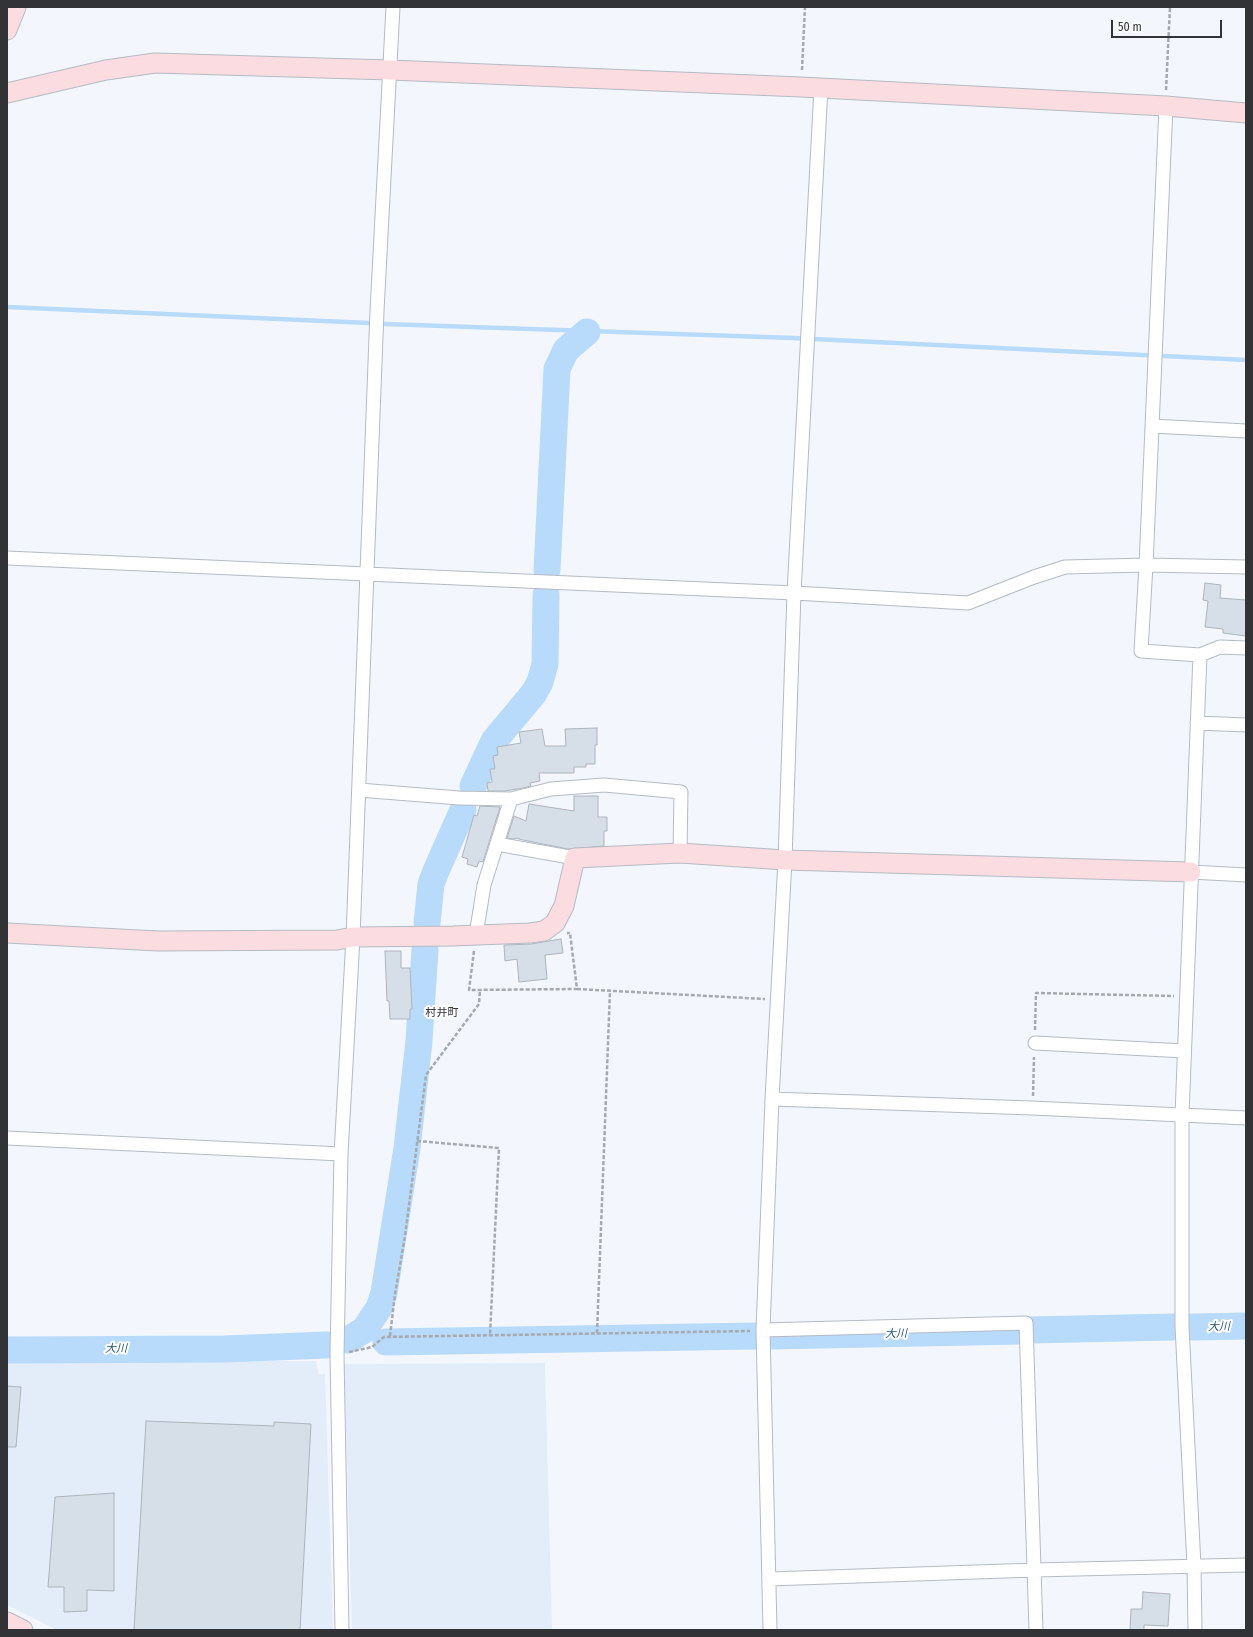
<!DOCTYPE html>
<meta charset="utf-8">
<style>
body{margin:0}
#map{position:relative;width:1253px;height:1637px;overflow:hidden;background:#f3f7fd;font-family:"Fira Sans Condensed",sans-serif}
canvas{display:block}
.frame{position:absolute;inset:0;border:8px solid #313337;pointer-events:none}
.scale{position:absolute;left:1111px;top:20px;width:111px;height:18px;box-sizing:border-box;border:2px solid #313337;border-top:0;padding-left:5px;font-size:12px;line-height:14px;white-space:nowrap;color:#313337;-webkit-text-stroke:3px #fff;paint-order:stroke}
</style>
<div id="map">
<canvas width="1253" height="1637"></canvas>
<div class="frame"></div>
<div class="scale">50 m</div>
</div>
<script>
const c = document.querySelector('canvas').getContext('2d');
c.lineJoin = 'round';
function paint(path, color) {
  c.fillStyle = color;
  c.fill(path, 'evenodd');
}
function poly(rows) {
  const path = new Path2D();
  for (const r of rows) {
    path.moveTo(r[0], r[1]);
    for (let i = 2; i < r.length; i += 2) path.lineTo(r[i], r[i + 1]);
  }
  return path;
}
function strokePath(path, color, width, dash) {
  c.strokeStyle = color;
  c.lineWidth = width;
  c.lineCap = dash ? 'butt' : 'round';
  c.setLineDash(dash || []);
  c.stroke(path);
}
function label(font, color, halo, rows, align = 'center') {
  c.font = font + ' "Fira Sans Condensed","Noto Sans JP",sans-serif';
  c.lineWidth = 4;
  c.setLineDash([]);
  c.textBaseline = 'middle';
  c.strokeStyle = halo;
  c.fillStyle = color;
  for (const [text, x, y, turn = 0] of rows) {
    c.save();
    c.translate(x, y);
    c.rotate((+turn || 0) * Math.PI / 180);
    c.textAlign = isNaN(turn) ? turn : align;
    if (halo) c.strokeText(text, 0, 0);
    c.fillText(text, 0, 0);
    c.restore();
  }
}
paint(poly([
 [218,1353,242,1361,316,1361,319,1375,325,1373,333,1630,57,1630,7,1605,7,1357],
 [545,1363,552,1630,352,1630,344,1364]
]), '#e3edfa');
strokePath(poly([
 [7,307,369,323],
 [385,324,793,338,1246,360]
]), '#b8dbfb', 4.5);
strokePath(poly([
 [547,570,557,369,566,350,587,332],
 [473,786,494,741,534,693,540,682,545,664,546,595],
 [427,923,431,884,436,871,463,810],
 [1193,1327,1246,1326],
 [1030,1330,1172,1327],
 [771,1336,1021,1331],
 [348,1340,364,1330,379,1308,384,1293,407,1148,419,1041,425,950],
 [386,1342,757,1336],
 [7,1350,225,1349,327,1345]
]), '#b8dbfb', 27);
const building = poly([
 [1205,583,1221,585,1220,598,1246,600,1246,636,1223,633,1223,629,1205,627,1208,601,1203,600,1205,583],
 [597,728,597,745,595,745,595,764,586,764,586,767,574,767,574,773,539,773,540,781,530,783,531,786,523,788,505,791,488,791,487,783,492,782,490,769,495,769,493,756,498,755,497,747,521,743,519,732,542,729,545,746,566,746,565,729,597,728],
 [574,796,598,796,598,817,607,817,607,831,604,831,604,846,568,849,523,840,515,838,514,839,507,838,514,816,526,821,529,804,574,811,574,796],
 [480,806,500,807,483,862,479,861,477,867,467,864,468,859,462,857,474,815,477,816,480,806],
 [561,939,563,953,545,955,547,979,519,982,517,959,505,961,504,945,531,944,561,939],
 [385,951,401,951,401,968,410,968,412,1009,410,1009,410,1019,390,1019,389,1001,387,1001,385,951],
 [7,1386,21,1387,16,1447,7,1447,7,1386],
 [146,1421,274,1426,274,1422,311,1424,300,1630,134,1630,146,1421],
 [114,1493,114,1591,87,1590,87,1611,64,1612,64,1587,48,1587,55,1497,114,1493],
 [1143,1592,1170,1594,1168,1626,1144,1625,1144,1630,1130,1630,1131,1609,1142,1609,1143,1592]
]);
paint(building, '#d6dee8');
strokePath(building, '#adb4bd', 1);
const street = poly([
 [1166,106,1146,565,1141,651,1200,655,1220,647,1246,648],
 [1152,426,1246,431],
 [7,558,794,593,968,603,1034,577,1065,567,1146,565,1246,567],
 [1197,723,1246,725],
 [359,790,459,798,511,799],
 [497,844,575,858],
 [1191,872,1246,875],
 [476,935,484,885,511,799,551,789,604,785,681,792,680,853],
 [1035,1043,1184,1051],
 [772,1099,1032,1108,1246,1118],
 [7,1138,341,1154],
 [763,1330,1026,1323,1036,1630],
 [769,1579,1035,1570,1246,1565],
 [342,1630,337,1354,341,1154,353,937,377,311,393,7],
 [770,1630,763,1330,772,1099,785,860,794,593,821,88],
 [1195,1630,1194,1566,1182,1326,1182,1115,1200,655]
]);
const secondary = poly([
 [7,30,16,7],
 [7,93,106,70,155,63,390,70,801,87,1166,106,1246,113],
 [7,933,158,941,337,940,353,937,453,936,530,933,544,931,555,923,564,906,575,858,680,853,785,860,1191,872],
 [7,1622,23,1630]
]);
strokePath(street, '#b4bbc4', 15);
strokePath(secondary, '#b4bbc4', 21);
strokePath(poly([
 [802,70,805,7],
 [1166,90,1170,7],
 [474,951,469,990,577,989,570,933,567,933],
 [577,989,765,999],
 [1035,1030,1036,993,1174,996],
 [1033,1096,1034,1057],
 [417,1141,499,1148,490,1335],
 [597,1333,610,991],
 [390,1336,395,1294,405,1236,426,1075,479,1004,480,990],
 [349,1352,372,1347,384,1337,750,1331]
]), '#a6a9ae', 2.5, [4, 2]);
strokePath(street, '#fff', 13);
strokePath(secondary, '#fbdce0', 19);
label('11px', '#313337', '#fff', [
 ["村井町",442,1013]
]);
label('italic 11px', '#1d517a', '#fff', [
 ["大川",1219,1327,-1],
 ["大川",896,1334,-1],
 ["大川",116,1349]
]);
</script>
